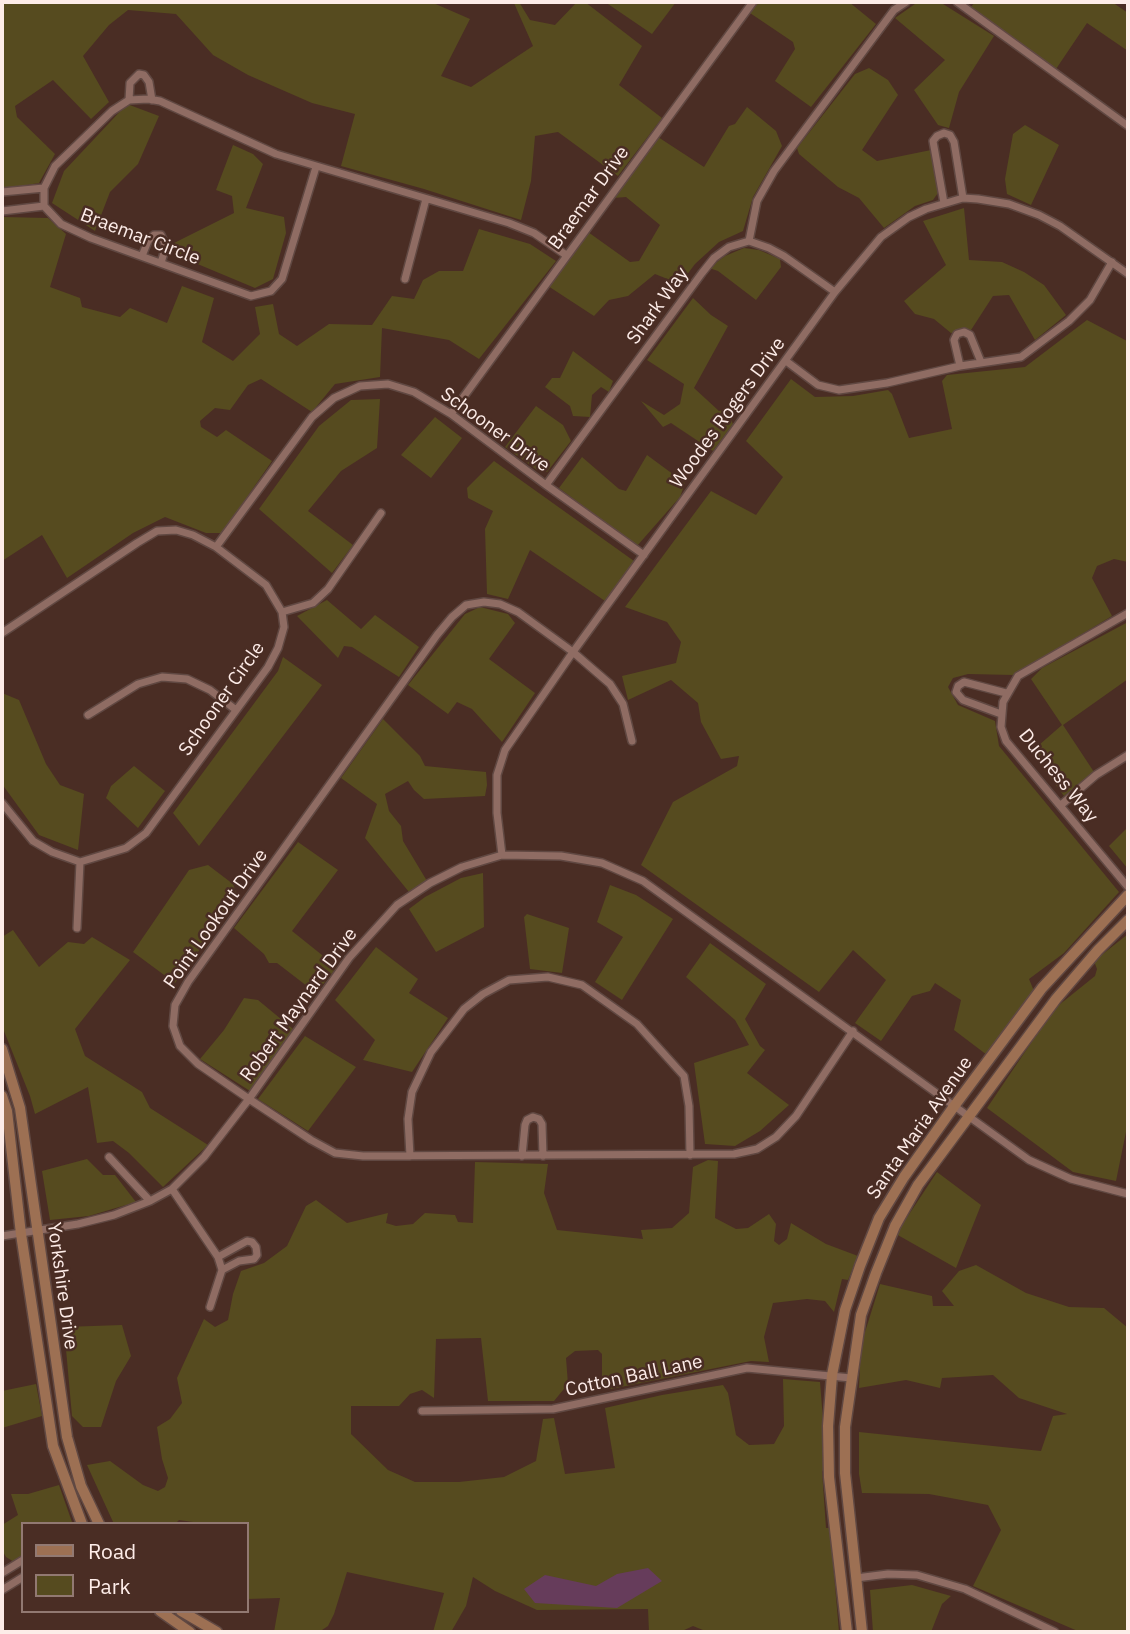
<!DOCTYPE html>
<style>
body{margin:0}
#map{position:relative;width:1130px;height:1634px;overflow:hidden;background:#4a2d24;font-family:"IBM Plex Sans",sans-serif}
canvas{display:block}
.frame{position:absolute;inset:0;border:4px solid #fdece8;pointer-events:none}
.legend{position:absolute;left:21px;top:1522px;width:228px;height:91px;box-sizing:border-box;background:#4a2d24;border:2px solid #927972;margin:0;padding:9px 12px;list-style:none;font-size:21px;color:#fdece8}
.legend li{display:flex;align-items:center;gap:14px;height:35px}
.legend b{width:35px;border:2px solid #927972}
</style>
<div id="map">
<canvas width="1130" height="1634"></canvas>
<div class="frame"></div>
<ul class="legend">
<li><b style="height:9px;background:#9d7053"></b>Road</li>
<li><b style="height:19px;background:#564b1f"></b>Park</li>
</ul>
</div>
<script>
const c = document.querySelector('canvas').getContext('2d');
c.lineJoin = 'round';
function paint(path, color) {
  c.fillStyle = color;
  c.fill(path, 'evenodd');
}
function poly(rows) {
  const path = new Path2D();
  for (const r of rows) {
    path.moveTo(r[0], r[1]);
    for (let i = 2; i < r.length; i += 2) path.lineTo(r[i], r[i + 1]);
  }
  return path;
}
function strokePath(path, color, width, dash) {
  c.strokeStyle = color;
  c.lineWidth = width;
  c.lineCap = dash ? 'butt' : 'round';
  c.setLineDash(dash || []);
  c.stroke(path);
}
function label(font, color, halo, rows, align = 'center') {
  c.font = font + ' "IBM Plex Sans",sans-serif';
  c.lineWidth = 5;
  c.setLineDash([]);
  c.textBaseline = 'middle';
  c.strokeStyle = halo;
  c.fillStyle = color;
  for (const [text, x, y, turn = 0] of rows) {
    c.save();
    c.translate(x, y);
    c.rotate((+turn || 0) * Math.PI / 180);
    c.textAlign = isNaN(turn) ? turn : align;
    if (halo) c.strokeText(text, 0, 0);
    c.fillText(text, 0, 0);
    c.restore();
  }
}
paint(poly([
 [4,2,431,2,470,19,441,76,471,87,533,46,514,3,519,2,530,20,555,25,577,2,585,2,642,46,619,85,662,118,618,176,558,132,535,136,531,181,521,220,424,189,341,166,355,114,312,103,248,75,213,55,176,14,128,10,109,25,83,56,109,102,91,119,53,80,15,106,17,117,55,154,39,183,2,189,2,4],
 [605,2,676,2,652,34],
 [759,2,849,2,876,24,811,107,775,81,795,49,793,42,750,13],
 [975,2,1112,2,1128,13,1128,51,1087,23,1056,69,971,7],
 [915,4,943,4,994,36,959,92,949,128,938,125,914,90,945,60,895,18],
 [869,68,888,80,898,95,862,150,877,161,931,150,940,190,933,200,915,206,884,228,859,198,838,187,799,154,797,148,855,74],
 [127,104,159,116,138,164,110,192,95,231,52,203,64,171],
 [747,107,776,131,782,146,753,197,743,231,719,242,695,264,680,284,655,274,628,296,609,300,594,316,548,286,588,232,630,262,639,261,660,225,626,197,613,198,658,137,704,167,729,126,735,124],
 [1025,125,1059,145,1031,205,1007,194,1005,179,1013,134],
 [233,145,253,154,263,164,246,208,284,217,286,233,273,279,255,288,176,255,174,243,234,213,232,196,216,190],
 [964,208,969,260,1002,262,1024,272,1044,285,1066,315,1035,340,1009,295,993,296,971,330,951,333,934,319,915,314,904,301,946,265,923,221],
 [2,217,48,218,66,234,50,287,80,298,82,307,120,317,130,308,167,323,182,286,214,298,202,342,233,361,260,334,255,307,273,304,279,334,297,346,329,324,372,325,392,296,414,299,423,280,439,271,463,271,479,229,530,244,556,261,479,359,449,340,382,328,380,377,335,384,312,412,261,379,248,385,230,410,215,408,200,421,201,427,217,437,226,430,272,461,222,533,206,533,165,517,133,533,67,578,42,535,2,561],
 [744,248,759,250,780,259,781,267,756,300,718,271,709,268,725,256],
 [693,298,711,315,728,326,694,388,719,411,726,409,733,424,713,451,671,423,663,427,641,401,664,415,680,404,684,384,647,360],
 [1087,320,1127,341,1128,340,1128,562,1114,559,1097,566,1092,578,1112,616,1014,675,968,674,953,678,948,687,958,705,995,721,999,746,1119,892,1064,953,1029,979,1034,991,987,1055,954,1030,961,1000,935,983,930,991,912,996,881,1041,855,1023,886,980,853,950,819,992,641,865,673,802,737,766,739,756,721,759,701,722,698,703,671,680,628,700,622,676,676,663,681,642,667,622,625,607,711,491,756,515,783,477,746,441,791,379,815,397,853,396,888,390,892,394,909,438,952,429,942,381,947,375,1025,367],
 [573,351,613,381,609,392,601,387,592,395,590,417,573,416,570,406,545,387,552,378,560,378],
 [380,399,377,448,341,471,308,511,353,545,332,573,259,509,319,426,351,400],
 [536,406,563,425,571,441,547,472,537,470,505,447],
 [435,417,462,438,431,478,401,455],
 [647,455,685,483,680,497,637,546,559,488,582,457,619,489,626,491],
 [494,461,634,561,605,601,530,550,508,599,487,594,485,529,493,511,468,498,467,488],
 [327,600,361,629,375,615,419,647,399,677,352,647,344,646,338,658,297,616],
 [480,607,508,614,515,623,489,659,535,693,502,742,472,709,457,702,448,714,408,685,465,614],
 [1128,622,1128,679,1063,725,1094,772,1064,796,1031,752,1062,725,1031,679,1042,668],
 [283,657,322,685,199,846,173,813,278,671],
 [2,693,19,700,46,764,60,785,84,794,78,850,39,835,2,784],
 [383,719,420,756,425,766,486,772,487,785,485,796,424,799,414,790,408,781,385,794,389,811,401,826,403,841,427,881,409,892,365,838,377,804,341,778],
 [134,766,165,791,138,828,106,798,111,786],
 [1128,827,1128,869,1109,846],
 [298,842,338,870,292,931,337,967,316,993,277,963,269,963,264,954,234,928],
 [208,865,233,884,238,898,175,983,133,952,189,870],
 [483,873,484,927,436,952,409,909,425,897,461,878],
 [610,885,636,895,673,919,622,1000,595,982,623,937,597,922],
 [527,914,569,928,562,973,530,969,524,917],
 [13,930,39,967,68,942,84,944,92,937,130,960,75,1029,85,1056,142,1092,150,1108,208,1145,163,1187,129,1153,113,1141,97,1143,88,1087,35,1114,30,1096,2,1026,2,937],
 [1128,934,1128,1122,1116,1181,1073,1172,987,1108,1054,1009,1095,976,1097,969,1094,961],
 [710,943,766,984,745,1019,760,1046,765,1050,747,1073,789,1105,760,1131,735,1146,705,1144,694,1063,749,1045,735,1020,686,977],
 [376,947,418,979,409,993,448,1018,412,1072,363,1060,375,1040,335,1000],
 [244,998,258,1000,293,1029,250,1091,200,1059,224,1030],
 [305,1036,356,1067,308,1131,258,1099],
 [87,1159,103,1175,115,1175,136,1202,89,1216,50,1220,42,1171],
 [708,1160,718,1161,715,1218,736,1229,748,1228,769,1214,776,1224,774,1241,779,1245,787,1239,791,1223,826,1244,858,1256,848,1280,842,1279,834,1312,825,1301,807,1299,773,1303,764,1337,769,1362,751,1361,611,1389,602,1380,602,1354,598,1350,575,1351,566,1358,568,1384,554,1401,488,1401,481,1338,436,1339,434,1398,422,1390,410,1394,399,1406,351,1406,351,1434,388,1470,415,1482,459,1482,504,1477,536,1461,543,1419,554,1418,565,1474,615,1468,605,1408,662,1395,723,1385,728,1393,736,1435,749,1445,774,1444,784,1426,783,1379,820,1382,827,1469,822,1471,826,1528,830,1528,839,1632,708,1632,693,1626,680,1632,649,1632,648,1609,537,1610,495,1591,473,1577,466,1606,451,1632,433,1632,444,1593,347,1572,334,1614,328,1626,319,1632,274,1632,280,1598,247,1599,247,1524,207,1524,179,1520,175,1524,114,1524,87,1465,110,1461,143,1485,158,1491,165,1487,168,1478,162,1459,157,1427,170,1419,182,1403,177,1378,204,1319,215,1327,228,1320,233,1294,241,1271,264,1263,287,1246,306,1206,316,1200,347,1223,388,1213,386,1223,396,1226,413,1224,425,1213,455,1215,458,1222,473,1223,475,1162,548,1164,544,1193,557,1230,643,1239,641,1230,672,1228,689,1213,693,1167],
 [937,1172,981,1205,956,1268,896,1234],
 [976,1265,1026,1293,1069,1307,1104,1308,1128,1328,1128,1632,1080,1632,973,1586,1001,1530,988,1505,929,1494,862,1493,859,1474,859,1432,1041,1451,1053,1416,1067,1414,1019,1398,993,1375,942,1378,940,1388,906,1380,859,1388,861,1345,880,1284,932,1296,933,1306,954,1306,942,1291,959,1271],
 [122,1325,131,1356,116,1381,101,1427,83,1427,72,1416,64,1327],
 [36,1384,42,1416,2,1428,2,1391],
 [59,1485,72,1522,23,1524,23,1556,14,1562,6,1557,2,1550,2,1525,18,1515,11,1494,28,1494],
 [912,1585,951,1596,942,1604,931,1632,873,1632,870,1590]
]), '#564b1f');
paint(poly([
 [648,1568,662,1581,617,1608,535,1603,524,1589,545,1575,596,1586,617,1574]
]), '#663c5b');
const street = poly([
 [957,2,1128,126],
 [129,100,130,83,139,74,144,75,149,82,152,100],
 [316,167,282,279,271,291,251,296,91,238,61,224,44,206,44,188,55,166,112,111,129,100,148,99,160,101,276,154,509,223,534,233,566,255],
 [2,192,44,188],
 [944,203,933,141,937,136,944,133,950,135,954,142,963,198],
 [2,211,44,206],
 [749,241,757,201,774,171,894,10,906,2],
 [142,256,148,241,154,235,161,235,166,246,161,263],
 [405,279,426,199],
 [786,361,818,385,839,390,887,383,960,366,1021,357,1069,321,1090,300,1112,262],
 [960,366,954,340,957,334,964,332,970,335,981,362],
 [451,414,753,2],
 [546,485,702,273,714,258,729,247,749,241,769,248,784,256,835,292],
 [216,547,312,417,334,398,360,386,388,384,414,392,451,414,546,485,644,555],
 [282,612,313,603,328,589,381,513],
 [1128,613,1018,676,1003,702,1001,727,1006,741,1128,887],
 [2,633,137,543,157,531,176,530,193,535,216,547,266,585,282,612,284,627,278,648,268,667,146,833,126,848,80,862,52,852,33,841,2,803],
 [1001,714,963,700,956,692,958,686,964,682,1006,693],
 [88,715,138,684,162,677,187,679,210,690,236,710],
 [632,741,623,704,610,684,573,652,518,612,500,604,484,602,466,605,452,617,437,635,188,982,175,1005,173,1026,180,1046,198,1064,249,1099,311,1140,335,1153,363,1156,734,1154,757,1149,776,1137,796,1116,853,1031],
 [1061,805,1096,775,1128,755],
 [502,855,497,813,497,775,505,750,573,652,835,292,881,237,909,217,926,209,963,198,978,199,1009,204,1039,215,1060,226,1128,274],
 [77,928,80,862],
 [410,1156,408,1119,412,1092,431,1052,464,1009,483,994,509,980,548,977,582,985,637,1024,684,1076,689,1106,690,1155],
 [522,1156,525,1125,527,1120,533,1117,539,1119,542,1124,543,1156],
 [109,1157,150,1201],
 [172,1189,218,1257,222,1270,210,1307],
 [2,1236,78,1224,114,1215,150,1201,172,1189,204,1157,249,1099,349,958,397,905,430,883,462,867,502,855,561,856,602,863,643,881,1029,1160,1071,1179,1128,1194],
 [218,1257,247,1241,252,1242,256,1247,257,1255,254,1259,239,1261,222,1270],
 [422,1411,553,1409,747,1368,851,1378],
 [2,1573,23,1560],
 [856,1578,888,1574,917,1575,965,1589,1055,1632],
 [2,1590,23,1577]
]);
const secondary = poly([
 [2,1049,20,1108,67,1437,81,1486,99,1524],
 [2,1096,7,1111,21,1234,53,1446,82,1524],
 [160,1611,190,1632],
 [181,1611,217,1632],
 [847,1632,829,1477,828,1426,832,1375,845,1310,860,1266,879,1218,904,1177,955,1105,1042,988,1128,895],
 [862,1632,845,1473,845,1427,861,1315,876,1273,895,1226,918,1185,1056,999,1098,950,1128,920]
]);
strokePath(street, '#604842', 10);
strokePath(secondary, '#604842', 13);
strokePath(street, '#8f6c63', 7);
strokePath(secondary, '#9d7053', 10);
label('19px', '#fdece8', '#4a2d24', [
 ["Braemar Drive",589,198,-54],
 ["Braemar Circle",140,237,21],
 ["Shark Way",658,306,-54],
 ["Woodes Rogers Drive",728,413,-54],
 ["Schooner Drive",495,430,36],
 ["Schooner Circle",222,699,-55],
 ["Duchess Way",1058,776,51],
 ["Point Lookout Drive",216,919,-55],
 ["Robert Maynard Drive",299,1005,-54],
 ["Santa Maria Avenue",920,1128,-55],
 ["Yorkshire Drive",62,1286,82],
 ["Cotton Ball Lane",634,1376,-12]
]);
</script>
